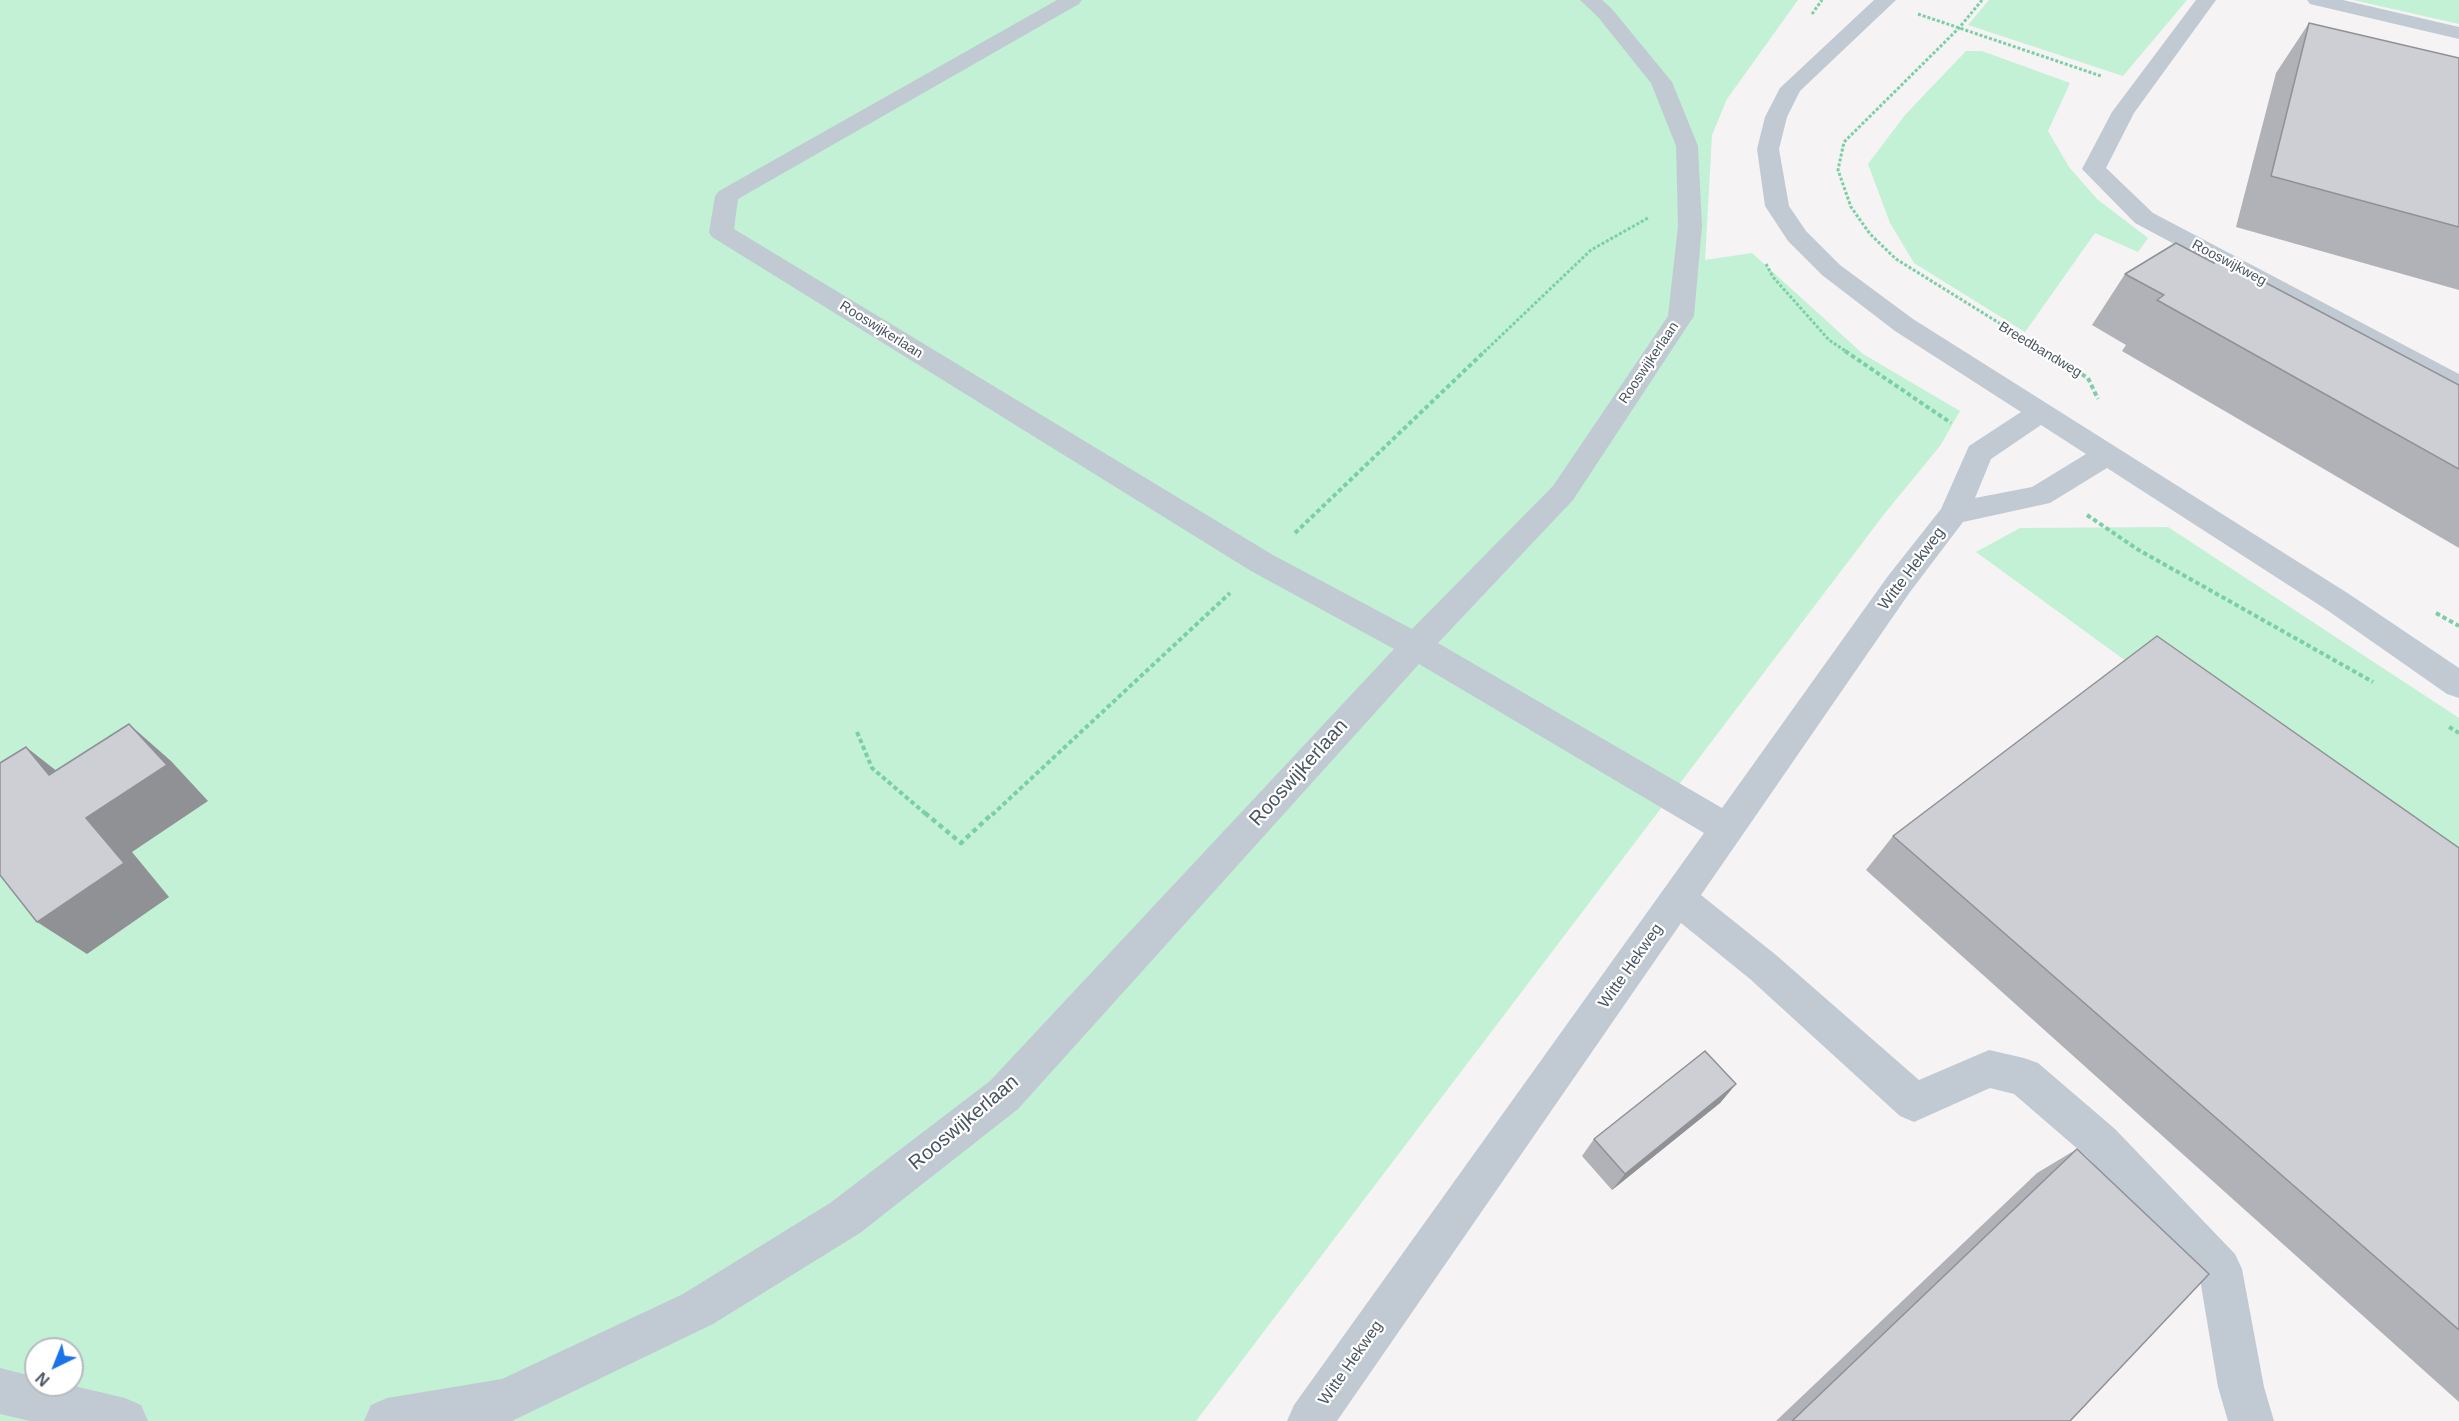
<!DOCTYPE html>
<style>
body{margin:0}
#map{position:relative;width:2459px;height:1421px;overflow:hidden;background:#f5f3f3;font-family:Arial,sans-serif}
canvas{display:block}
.north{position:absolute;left:24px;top:1337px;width:60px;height:60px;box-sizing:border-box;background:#fff;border:2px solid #b7bbc0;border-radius:50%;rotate:223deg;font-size:16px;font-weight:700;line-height:24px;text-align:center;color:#4a5661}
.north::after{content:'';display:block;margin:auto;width:21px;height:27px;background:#1a73e8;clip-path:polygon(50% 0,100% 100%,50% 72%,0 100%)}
</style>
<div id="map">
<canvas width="2459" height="1421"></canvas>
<div class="north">N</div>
</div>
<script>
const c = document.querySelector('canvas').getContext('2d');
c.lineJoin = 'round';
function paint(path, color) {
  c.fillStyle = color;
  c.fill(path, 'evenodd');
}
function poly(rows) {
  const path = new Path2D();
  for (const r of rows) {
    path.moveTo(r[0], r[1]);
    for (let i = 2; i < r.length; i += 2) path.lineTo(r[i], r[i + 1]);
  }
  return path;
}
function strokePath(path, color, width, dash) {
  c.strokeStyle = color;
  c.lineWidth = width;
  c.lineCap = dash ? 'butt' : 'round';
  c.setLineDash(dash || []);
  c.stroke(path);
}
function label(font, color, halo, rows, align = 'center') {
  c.font = font + ' Arial,sans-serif';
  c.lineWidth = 4.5;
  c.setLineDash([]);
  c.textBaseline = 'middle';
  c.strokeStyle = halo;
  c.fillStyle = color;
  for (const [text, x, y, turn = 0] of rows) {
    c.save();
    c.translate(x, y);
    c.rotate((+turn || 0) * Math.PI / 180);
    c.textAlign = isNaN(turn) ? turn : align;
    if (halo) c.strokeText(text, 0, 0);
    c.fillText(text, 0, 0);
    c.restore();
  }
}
paint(poly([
 [0,0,1798,0,1727,99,1712,135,1705,260,1752,253,1863,354,1960,411,1940,446,1885,513,1196,1421,0,1421],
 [36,1349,72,1349,72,1385,36,1385],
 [1989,0,2187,0,2123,76,1968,25],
 [2353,0,2459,0,2459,24],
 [1966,51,1982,51,2070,83,2048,131,2069,167,2097,199,2148,238,2138,252,2095,233,2025,332,1914,263,1890,223,1868,164,1905,115],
 [2168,527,2459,718,2459,903,1976,552,2020,528]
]), '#c3f1d5');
strokePath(poly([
 [1982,0,1959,28,1844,142,1838,170,1851,207,1870,234,1896,259,2046,352],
 [1812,14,1822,0],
 [1918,14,2101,76],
 [1766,264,1773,277,1829,340,1847,352],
 [1484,352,1591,250,1648,218]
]), '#7ad0a6', 3, [3, 2]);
strokePath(poly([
 [1845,351,1951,423],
 [2043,351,2088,378,2098,399],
 [2087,515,2137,549,2373,682],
 [1295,533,1485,351],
 [2436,613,2459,626],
 [2449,727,2459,733],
 [857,732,872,768,927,815],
 [992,815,1230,593]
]), '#7ad0a6', 4, [4.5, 3]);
strokePath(poly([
 [925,813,961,843,993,813]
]), '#7ad0a6', 4.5, [5, 4]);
paint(poly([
 [1057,0,1082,0,1079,4,738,199,734,229,1273,555,1412,629,1553,486,1668,316,1678,226,1676,146,1651,83,1598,17,1580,0,1602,0,1612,9,1672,82,1698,146,1702,226,1694,316,1573,500,1438,643,1722,808,1888,576,1941,509,1969,446,2021,412,1895,331,1822,275,1788,241,1765,206,1757,149,1765,117,1780,88,1874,0,1896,0,1800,91,1787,117,1779,149,1789,206,1806,231,1840,265,1913,319,2349,594,2459,668,2459,698,2447,694,2327,610,2107,468,2050,503,1963,522,1910,592,1701,895,1776,955,1919,1080,1989,1050,2024,1058,2038,1063,2115,1129,2235,1254,2242,1269,2264,1387,2274,1421,2228,1421,2218,1387,2200,1279,2087,1157,2014,1094,1990,1088,1914,1122,1900,1116,1750,979,1681,923,1337,1421,1287,1421,1294,1405,1704,833,1419,664,1018,1109,860,1233,713,1324,512,1421,364,1421,371,1405,387,1398,502,1379,683,1294,830,1203,990,1081,1394,649,1251,571,712,237,709,232,715,196,719,191,1057,0],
 [2041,425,2086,454,2032,487,1975,498,1991,459,2041,425],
 [2196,0,2216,0,2134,113,2106,168,2153,213,2459,374,2459,394,2449,391,2135,223,2082,169,2112,112,2196,0],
 [2307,0,2343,0,2459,27,2459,39,2310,4,2307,0],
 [0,1368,36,1377,36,1385,70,1385,125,1398,141,1405,148,1421,30,1421,0,1414,0,1368]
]), '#c1cad2');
paint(poly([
 [2309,23,2459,58,2459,290,2236,227,2276,73],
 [2214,263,2459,385,2459,548,2122,351,2126,345,2092,325,2125,274],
 [1893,836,2459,848,2459,1402,1866,870],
 [1736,1084,1720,1103,1612,1190,1582,1156,1594,1139],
 [2077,1149,2070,1421,1776,1421,2037,1173]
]), '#b0b2b7');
paint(poly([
 [129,724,171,761,208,801,132,852,169,897,87,954,37,922],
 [26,747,72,783,49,775],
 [1736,1084,1720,1103,1612,1190,1625,1174]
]), '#909195');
const building = poly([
 [2309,23,2459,58,2459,227,2271,176,2309,23],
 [2176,243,2214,263,2221,259,2459,385,2459,469,2157,300,2164,295,2125,274,2176,243],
 [2157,636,2459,848,2459,1330,1893,836,2157,636],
 [129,724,167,765,86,818,124,863,37,922,0,875,0,763,26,747,49,775,129,724],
 [1705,1051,1736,1084,1625,1174,1594,1139,1705,1051],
 [2077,1149,2209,1274,2070,1421,1792,1421,2077,1149]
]);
paint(building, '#cdcfd5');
strokePath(building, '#909195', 1.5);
label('14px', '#4a5661', '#fff', [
 ["Rooswijkweg",2229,263,28],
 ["Rooswijkerlaan",881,330,32],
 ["Breedbandweg",2040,350,31],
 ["Rooswijkerlaan",1649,363,-56]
]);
label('16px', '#4a5661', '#fff', [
 ["Witte Hekweg",1912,569,-53],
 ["Witte Hekweg",1631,966,-55],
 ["Witte Hekweg",1351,1363,-55]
]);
label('20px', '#4a5661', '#fff', [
 ["Rooswijkerlaan",1299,773,-48],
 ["Rooswijkerlaan",964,1123,-40]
]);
</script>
